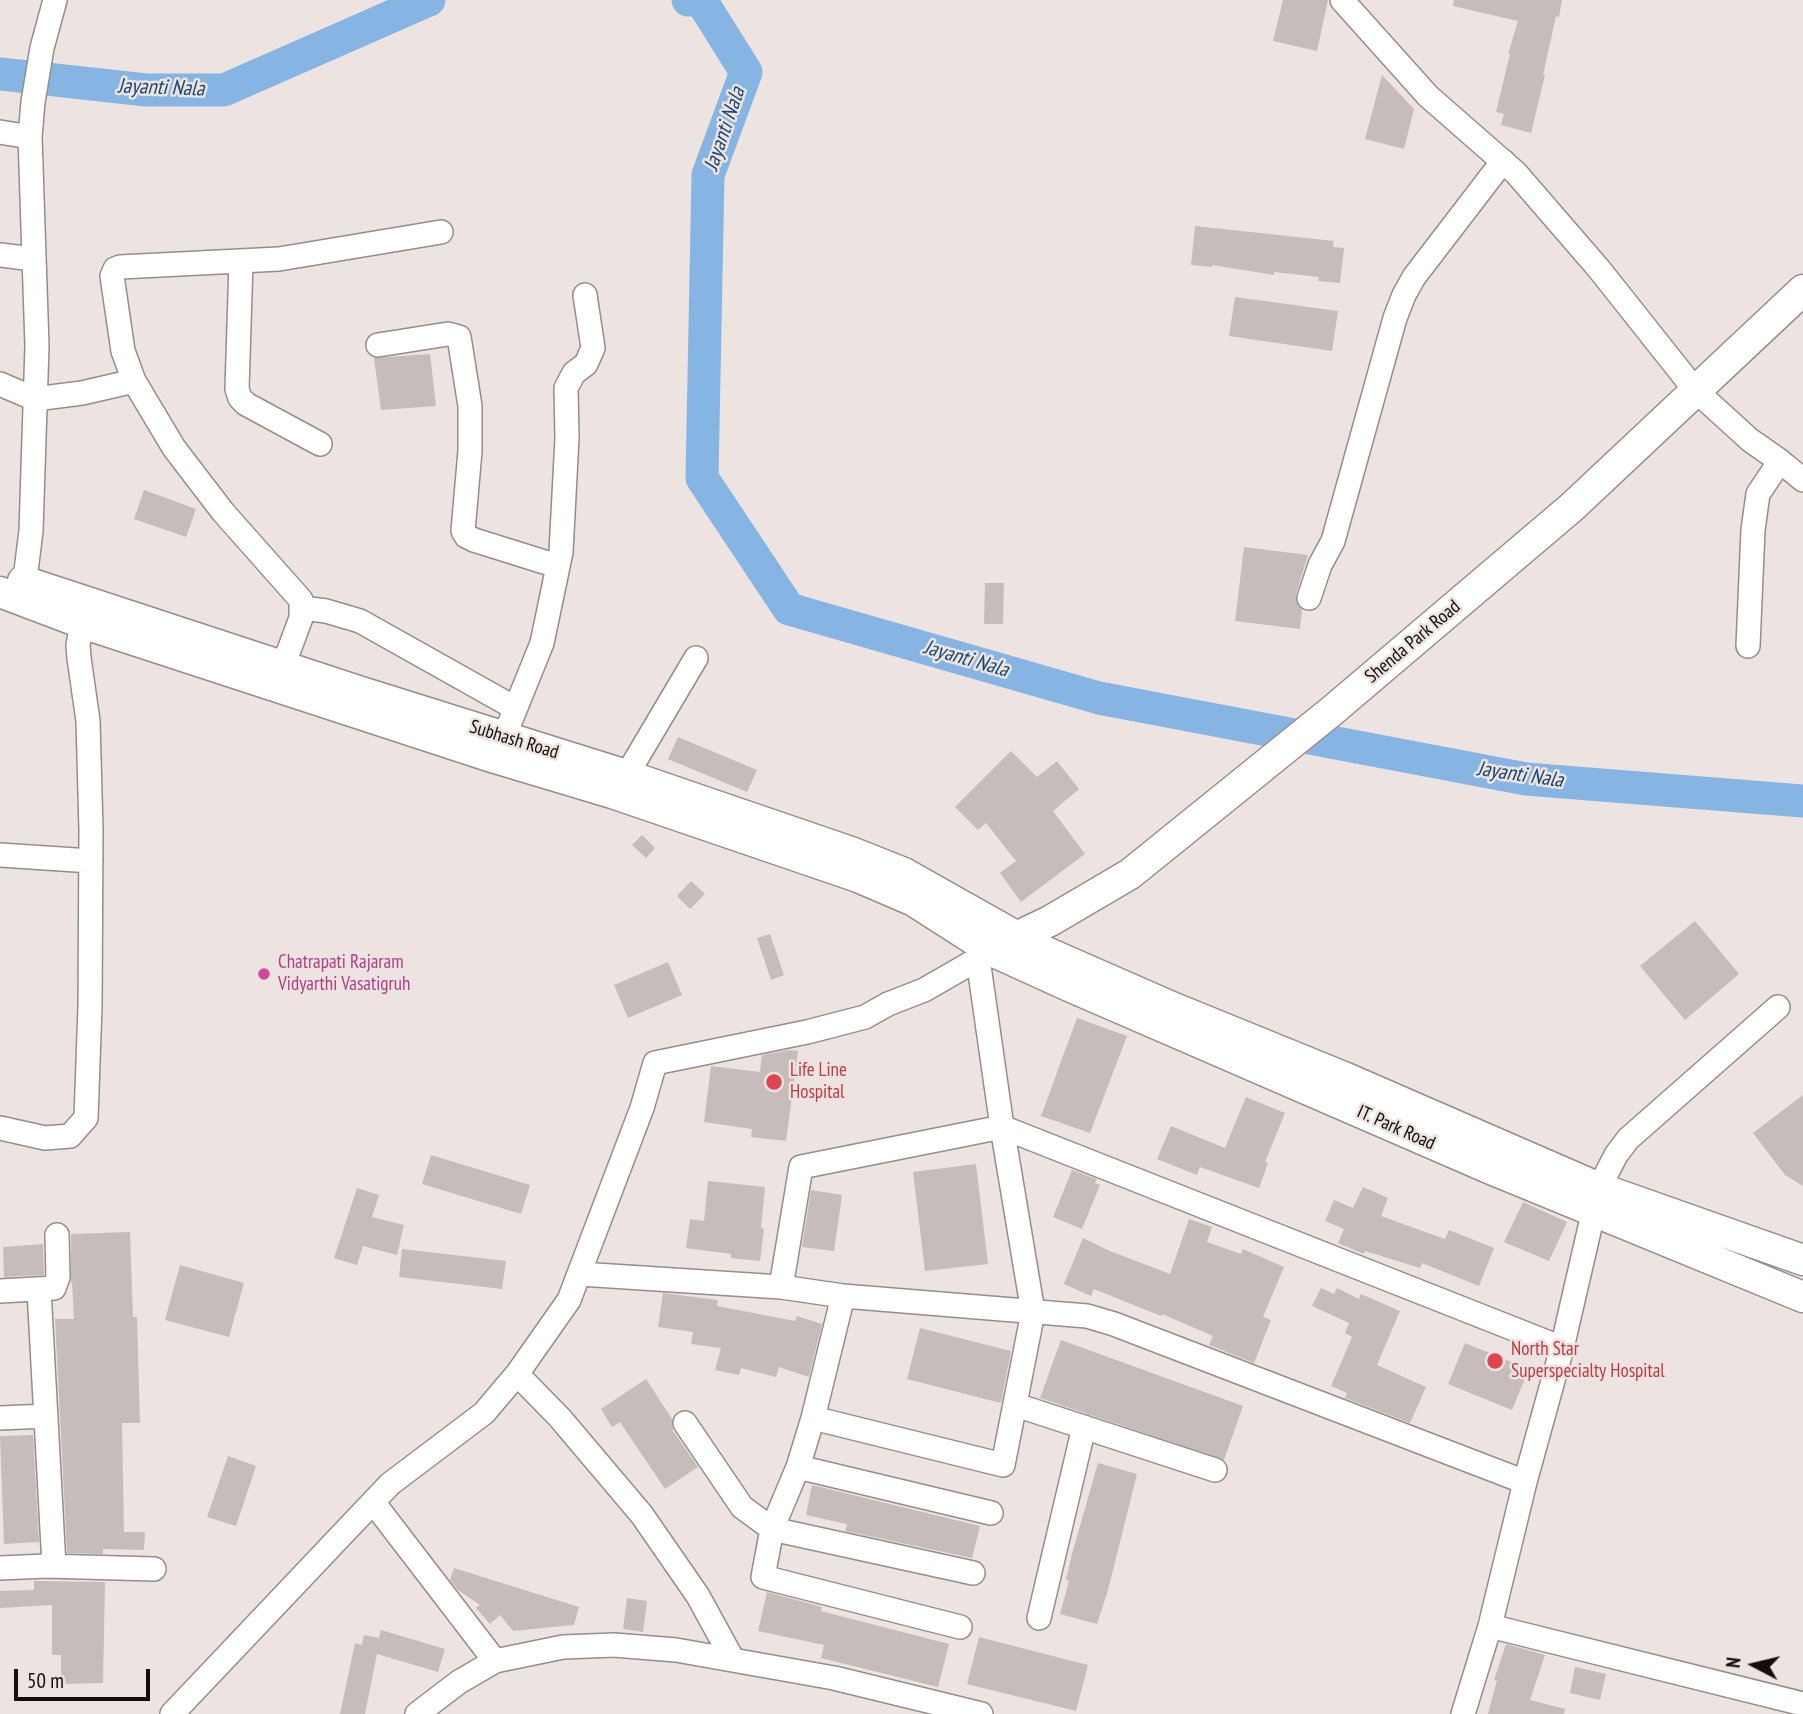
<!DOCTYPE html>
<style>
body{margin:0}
#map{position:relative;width:1803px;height:1714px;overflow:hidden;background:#ede3e0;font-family:"PT Sans Narrow",sans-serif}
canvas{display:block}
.north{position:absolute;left:1719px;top:1630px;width:70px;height:70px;-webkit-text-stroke:5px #ede3e0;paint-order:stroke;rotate:277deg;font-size:19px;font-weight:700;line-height:28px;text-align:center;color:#110e0c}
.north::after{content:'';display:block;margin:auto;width:24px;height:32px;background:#110e0c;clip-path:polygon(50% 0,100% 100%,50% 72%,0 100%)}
.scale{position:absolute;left:14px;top:1669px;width:136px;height:32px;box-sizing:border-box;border:4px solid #110e0c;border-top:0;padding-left:9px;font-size:21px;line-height:24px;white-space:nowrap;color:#110e0c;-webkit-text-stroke:5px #ede3e0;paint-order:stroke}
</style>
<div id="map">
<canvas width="1803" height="1714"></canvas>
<div class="north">N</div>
<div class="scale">50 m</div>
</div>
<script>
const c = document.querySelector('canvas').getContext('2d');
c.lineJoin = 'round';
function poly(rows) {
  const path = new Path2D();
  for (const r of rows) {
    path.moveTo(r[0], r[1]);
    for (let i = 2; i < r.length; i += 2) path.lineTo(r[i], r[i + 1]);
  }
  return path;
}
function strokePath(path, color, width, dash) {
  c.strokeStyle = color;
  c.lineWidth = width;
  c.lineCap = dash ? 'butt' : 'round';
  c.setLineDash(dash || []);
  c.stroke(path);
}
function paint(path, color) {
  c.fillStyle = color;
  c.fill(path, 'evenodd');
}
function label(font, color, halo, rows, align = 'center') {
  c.font = font + ' "PT Sans Narrow",sans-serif';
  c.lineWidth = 5;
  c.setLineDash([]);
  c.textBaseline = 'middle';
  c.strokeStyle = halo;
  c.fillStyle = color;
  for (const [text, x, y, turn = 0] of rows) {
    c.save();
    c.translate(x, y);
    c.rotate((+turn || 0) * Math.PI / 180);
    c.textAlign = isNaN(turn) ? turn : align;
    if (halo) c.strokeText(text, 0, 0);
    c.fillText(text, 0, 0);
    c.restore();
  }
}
strokePath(poly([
 [688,0,701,0,746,72,708,175,702,478,789,609,1099,698,1526,779,1803,801],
 [0,74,146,90,224,90,429,0]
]), '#86b5e3', 33);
paint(poly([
 [1283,0,1328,0,1317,51,1273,41],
 [1454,0,1562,0,1559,17,1556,16,1543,75,1545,75,1531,133,1501,125,1504,114,1496,112,1510,54,1508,54,1518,21,1453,6],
 [1382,75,1414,109,1404,149,1365,139],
 [1195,226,1334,241,1333,247,1344,248,1340,283,1318,281,1319,277,1274,272,1274,275,1212,265,1212,267,1191,265],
 [1235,297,1338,311,1332,351,1229,336],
 [430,354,436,406,381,410,374,358],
 [144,490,196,509,186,537,134,519],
 [1244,547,1308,555,1296,594,1296,601,1302,610,1300,629,1235,621],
 [985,583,1004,583,1003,624,984,624],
 [678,737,757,770,747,792,668,759],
 [1011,751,1037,777,1057,761,1079,789,1053,811,1085,854,1021,902,1000,873,1016,861,986,823,978,830,955,807],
 [642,835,655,848,646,858,632,845],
 [691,881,705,894,690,909,677,896],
 [1695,921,1739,974,1685,1020,1640,966],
 [770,934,784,975,771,980,757,938],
 [668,962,682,995,628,1018,614,985],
 [1077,1018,1127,1036,1090,1133,1041,1116],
 [789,1050,798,1051,786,1141,751,1137,752,1129,704,1122,711,1066,760,1072,762,1055],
 [1803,1095,1803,1186,1785,1175,1753,1133],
 [1246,1097,1285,1113,1265,1162,1268,1163,1259,1188,1200,1167,1197,1175,1157,1159,1171,1126,1225,1148],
 [431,1155,530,1185,521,1214,422,1184],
 [976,1164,988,1264,925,1271,913,1172],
 [1072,1170,1097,1179,1095,1183,1100,1185,1082,1229,1053,1217],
 [708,1181,765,1187,761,1228,764,1229,760,1261,731,1258,731,1254,686,1248,690,1219,704,1221],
 [1363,1187,1388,1198,1381,1216,1445,1239,1449,1230,1494,1248,1479,1286,1422,1263,1420,1268,1365,1251,1364,1254,1338,1243,1344,1229,1325,1221,1334,1200,1353,1208],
 [357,1188,379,1195,372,1217,404,1225,397,1255,363,1246,357,1265,334,1258],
 [811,1190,842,1195,834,1251,802,1247],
 [1523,1202,1567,1222,1549,1261,1504,1242],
 [1189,1219,1212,1227,1207,1242,1241,1254,1243,1249,1284,1267,1263,1317,1271,1320,1254,1363,1209,1345,1213,1336,1162,1314,1161,1316,1094,1289,1091,1296,1064,1284,1083,1238,1110,1251,1170,1274],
 [130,1232,133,1317,137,1317,140,1423,122,1423,124,1532,145,1532,144,1550,103,1549,103,1554,67,1553,55,1319,74,1319,72,1283,71,1283,71,1234],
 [43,1244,44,1275,4,1277,3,1247],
 [402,1249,506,1261,502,1289,399,1277],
 [180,1265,244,1283,229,1337,165,1320],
 [1321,1288,1334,1294,1337,1288,1359,1299,1361,1294,1400,1311,1377,1365,1426,1387,1410,1423,1345,1398,1347,1393,1331,1386,1352,1337,1345,1333,1349,1323,1312,1306],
 [663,1293,718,1300,717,1306,795,1321,797,1316,822,1324,809,1377,779,1367,776,1377,741,1368,739,1375,715,1370,721,1348,691,1344,693,1332,658,1327],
 [920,1328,1011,1351,1001,1403,907,1379],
 [1061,1340,1243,1406,1224,1460,1040,1398],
 [1465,1343,1529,1369,1512,1410,1448,1384],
 [646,1379,672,1419,673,1431,698,1467,665,1489,620,1422,612,1427,601,1409],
 [33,1435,39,1542,4,1544,0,1436],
 [228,1456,256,1466,236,1526,207,1517],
 [1098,1463,1137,1474,1108,1590,1097,1624,1060,1614,1069,1581,1066,1580,1072,1554],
 [812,1485,980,1526,972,1558,845,1531,847,1524,806,1515],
 [454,1568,579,1607,574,1625,513,1631,500,1615,490,1624,476,1608,480,1605,458,1590,450,1580],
 [34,1581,105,1582,103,1683,61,1684,61,1655,52,1655,52,1605,0,1608,0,1591,34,1590],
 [767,1592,822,1607,821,1611,949,1644,938,1687,821,1658,824,1645,758,1631],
 [627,1598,647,1601,643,1632,623,1629],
 [381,1630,445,1649,438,1672,377,1654,365,1714,340,1714,355,1643,362,1645,364,1635,379,1638],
 [979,1637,1088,1665,1076,1711,967,1684],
 [1506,1644,1545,1655,1530,1700,1565,1709,1564,1714,1488,1714,1497,1680,1494,1680],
 [1575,1667,1606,1674,1600,1700,1570,1693]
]), '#c6bdba');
const minor = poly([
 [1342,0,1428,96,1516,173,1599,269,1695,390,1750,440,1780,461,1803,480],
 [0,132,30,137],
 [0,255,33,259],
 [241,262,237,389,240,398,246,404,320,444],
 [378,345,448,334,459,337,470,406,470,451,463,531,466,536,474,540,557,566],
 [0,384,35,399,82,393,134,381],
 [23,595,31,531,37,346,30,137,33,102,42,48,55,0],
 [1309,598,1320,565,1333,541,1395,318,1404,295,1414,277,1503,161],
 [303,608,326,611,360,621,515,708],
 [1748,646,1753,530,1758,494,1780,461],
 [283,666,301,618,301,600,223,512,174,448,134,381,123,351,112,276,115,269,120,267,279,259,441,232],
 [498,752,542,643,561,552,567,438,566,388,574,373,586,364,593,348,585,295],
 [619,788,696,658],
 [0,855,91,861],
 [978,959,1002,1127,1562,1348],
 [0,1128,45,1138,70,1136,86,1118,90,1006,91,830,88,721,79,658,78,645,82,623],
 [580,1274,781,1287,843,1296,1087,1316,1114,1324,1525,1482,1562,1348,1599,1188,1616,1155,1628,1139,1778,1007],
 [781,1287,801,1167,1002,1127,1033,1312,1003,1465,813,1418],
 [39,1290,54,1566],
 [0,1291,54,1288,58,1277,57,1235],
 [843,1296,813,1418,798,1467,772,1529,763,1577,960,1627],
 [517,1374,560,1418,642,1515,698,1596,733,1660],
 [1016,1405,1215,1470],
 [0,1418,46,1416],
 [685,1423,742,1507,772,1529,973,1573],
 [798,1467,991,1513],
 [1525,1482,1490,1626,1803,1704],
 [373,1502,495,1661],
 [0,1568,46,1566,154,1569],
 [1039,1618,1084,1427],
 [172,1714,390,1484,484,1413,517,1374,569,1300,642,1108,655,1063,807,1032,865,1017,888,1004,924,990,992,951],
 [417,1714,459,1682,495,1661,563,1647,614,1645,676,1650,834,1678,981,1714],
 [1463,1714,1490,1626]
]);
const major = poly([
 [23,581,358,691,626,775,851,852,904,873,1037,948,1174,1008,1346,1078,1599,1188,1803,1260],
 [0,592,82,623,495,758,615,794,858,877,914,901,992,951,1069,986,1491,1169,1803,1297],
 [1004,943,1050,921,1130,874,1333,710,1572,507,1803,290]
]);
strokePath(minor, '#968d8a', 26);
strokePath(major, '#968d8a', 33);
strokePath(minor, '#fff', 23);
strokePath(major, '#fff', 30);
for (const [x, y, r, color] of [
 [264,974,7,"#d1479c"],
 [774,1082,9,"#e0444e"],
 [1495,1361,9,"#e0444e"]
]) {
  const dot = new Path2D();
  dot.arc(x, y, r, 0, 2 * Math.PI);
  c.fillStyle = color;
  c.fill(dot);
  strokePath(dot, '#ede3e0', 2.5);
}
label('19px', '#110e0c', '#ede3e0', [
 ["Shenda Park Road",1413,642,-40],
 ["Subhash Road",514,740,17],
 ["IT. Park Road",1396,1128,24]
]);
label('19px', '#b23c85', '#ede3e0', [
 ["Chatrapati Rajaram",278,963],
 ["Vidyarthi Vasatigruh",278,985]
], 'left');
label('19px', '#be3a42', '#ede3e0', [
 ["Life Line",790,1071],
 ["Hospital",790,1093],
 ["North Star",1511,1350],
 ["Superspecialty Hospital",1511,1372]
], 'left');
label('italic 21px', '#154773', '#ede3e0', [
 ["Jayanti Nala",161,88,2],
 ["Jayanti Nala",725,129,-71],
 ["Jayanti Nala",966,659,16],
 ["Jayanti Nala",1520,775,8]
]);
</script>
